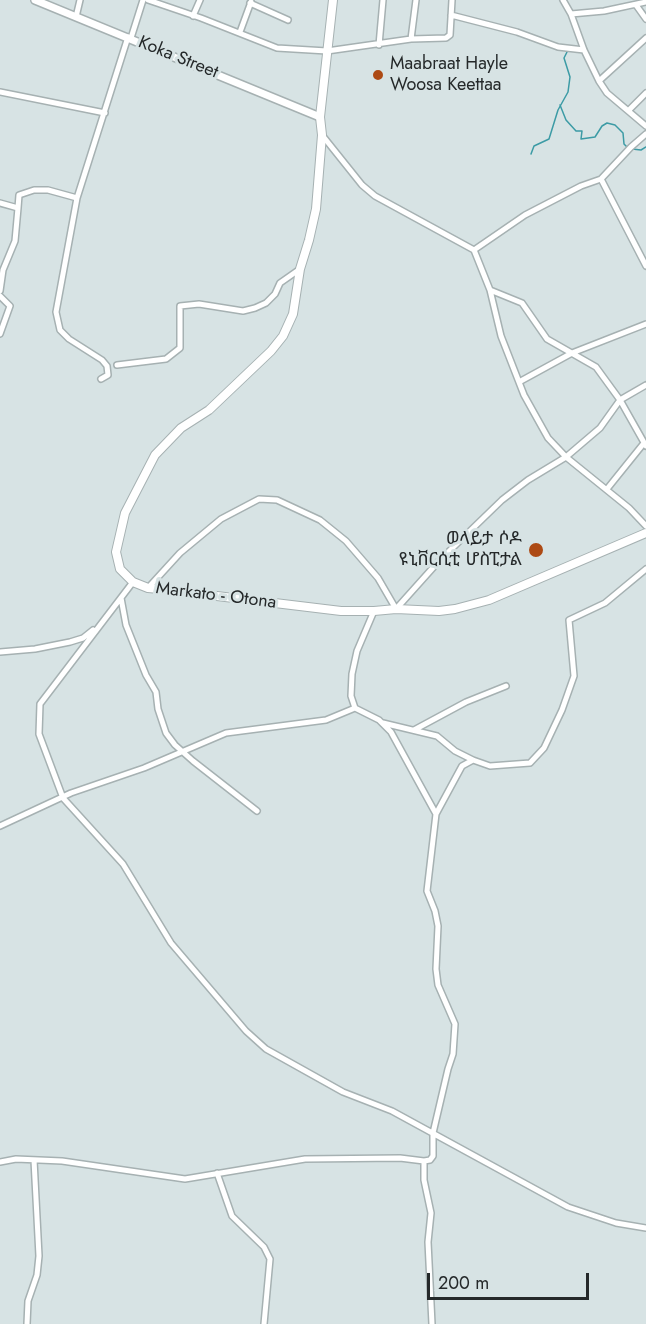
<!DOCTYPE html>
<meta charset="utf-8">
<style>
body{margin:0}
#map{position:relative;width:646px;height:1324px;overflow:hidden;background:#d7e3e4;font-family:Jost,sans-serif}
canvas{display:block}
.scale{position:absolute;left:427px;top:1273px;width:162px;height:27px;box-sizing:border-box;border:3px solid #25292a;border-top:0;padding-left:8px;font-size:18px;line-height:21px;white-space:nowrap;color:#25292a;-webkit-text-stroke:4px #d7e3e4;paint-order:stroke}
</style>
<div id="map">
<canvas width="646" height="1324"></canvas>
<div class="scale">200 m</div>
</div>
<script>
const c = document.querySelector('canvas').getContext('2d');
c.lineJoin = 'round';
function poly(rows) {
  const path = new Path2D();
  for (const r of rows) {
    path.moveTo(r[0], r[1]);
    for (let i = 2; i < r.length; i += 2) path.lineTo(r[i], r[i + 1]);
  }
  return path;
}
function strokePath(path, color, width, dash) {
  c.strokeStyle = color;
  c.lineWidth = width;
  c.lineCap = dash ? 'butt' : 'round';
  c.setLineDash(dash || []);
  c.stroke(path);
}
function label(font, color, halo, rows, align = 'center') {
  c.font = font + ' Jost,"Noto Sans Ethiopic",sans-serif';
  c.lineWidth = 6;
  c.setLineDash([]);
  c.textBaseline = 'middle';
  c.strokeStyle = halo;
  c.fillStyle = color;
  for (const [text, x, y, turn = 0] of rows) {
    c.save();
    c.translate(x, y);
    c.rotate((+turn || 0) * Math.PI / 180);
    c.textAlign = isNaN(turn) ? turn : align;
    if (halo) c.strokeText(text, 0, 0);
    c.fillText(text, 0, 0);
    c.restore();
  }
}
strokePath(poly([
 [560,105,566,120,576,131,582,131,581,139,595,137,602,126,607,123,615,125,623,133,624,144,627,147],
 [632,149,641,150,646,147],
 [531,154,534,146,549,139,558,110,568,92,570,77,564,58,568,50]
]), '#3c9ba5', 1.5);
const minor = poly([
 [148,0,201,18,277,48,327,51,411,39,446,38,450,35,452,0],
 [563,0,571,14,584,50,599,81,607,93,646,126],
 [250,3,288,20],
 [636,5,646,19],
 [571,14,604,11,646,2],
 [451,15,517,32,558,47,584,50],
 [193,16,200,0],
 [76,17,80,0],
 [240,32,251,2],
 [131,38,143,0],
 [411,39,416,0],
 [379,45,383,0],
 [599,81,646,38],
 [0,92,105,113],
 [629,110,646,93],
 [322,135,362,185,375,196,474,250,490,290,522,303,547,339,596,367,620,400,646,446],
 [601,179,646,266],
 [0,203,18,208,19,195,34,190,48,190,77,198],
 [474,250,525,215,581,186,601,179,631,147,646,134],
 [0,291,3,270,15,241,18,208],
 [0,296,10,306,0,334],
 [117,365,166,359,180,348,180,306,199,304,243,311,255,308,266,303,275,294,280,283,300,269],
 [101,379,108,375,107,366,102,360,69,339,60,330,56,312,77,198,128,37],
 [519,382,572,353,646,324],
 [646,385,620,400,600,428,566,457,629,508,646,526],
 [607,489,644,443],
 [133,582,40,704,39,734,63,798,123,864,171,943,246,1031,266,1049,343,1092,392,1111,568,1207,616,1223,646,1228],
 [148,588,180,553,221,519,259,499,277,500,320,520,346,541,378,578,396,609,439,561,502,500,528,480,566,457,548,438,524,395,501,336,490,290],
 [121,598,126,625,146,675,156,692,158,709,166,733,175,745,193,761,257,811],
 [0,652,35,649,70,642,83,638,93,630],
 [383,723,437,736,455,751,473,760],
 [414,730,466,702,506,686],
 [436,814,462,766,473,760,490,766,530,763,544,748,562,710,574,676,569,620,605,603,646,569],
 [0,826,71,793,144,768,226,733,326,720,355,708],
 [424,1161,424,1180,431,1213,428,1242,432,1324],
 [0,1162,16,1159,62,1161,185,1179,305,1159,400,1158,424,1161,430,1160,433,1156,433,1133,448,1069,453,1054,455,1024,438,985,436,969,438,926,435,911,427,891,436,814,391,732,379,720,355,708,351,696,352,674,357,651,374,611],
 [217,1173,232,1216,264,1247,270,1259,264,1324],
 [27,1324,28,1301,37,1275,39,1256,34,1160]
]);
const secondary = poly([
 [35,0,320,117]
]);
const primary = poly([
 [333,0,320,117,322,135,316,209,309,240,300,269,293,314,283,336,271,351,209,410,181,428,155,455,125,513,116,552,120,569,133,582,148,588,159,589,341,611,374,611,396,609,439,611,455,609,489,600,646,533]
]);
strokePath(minor, '#a6b1b2', 8);
strokePath(secondary, '#a6b1b2', 10);
strokePath(primary, '#a6b1b2', 10);
strokePath(minor, '#fff', 5);
strokePath(secondary, '#fff', 7);
strokePath(primary, '#fff', 8);
for (const [x, y, r, color] of [
 [378,75,6,"#ad4a14"],
 [536,550,8,"#ad4a14"]
]) {
  const dot = new Path2D();
  dot.arc(x, y, r, 0, 2 * Math.PI);
  c.fillStyle = color;
  c.fill(dot);
  strokePath(dot, '#d7e3e4', 2);
}
label('18px', '#25292a', '#d7e3e4', [
 ["Koka Street",178,58,22],
 ["Markato - Otona",216,596,7]
]);
label('18px', '#25292a', '#d7e3e4', [
 ["Maabraat Hayle",390,65],
 ["Woosa Keettaa",390,86],
 ["ወላይታ ሶዶ",522,540,"right"],
 ["ዩኒቨርሲቲ ሆስፒታል",522,561,"right"]
], 'left');
</script>
